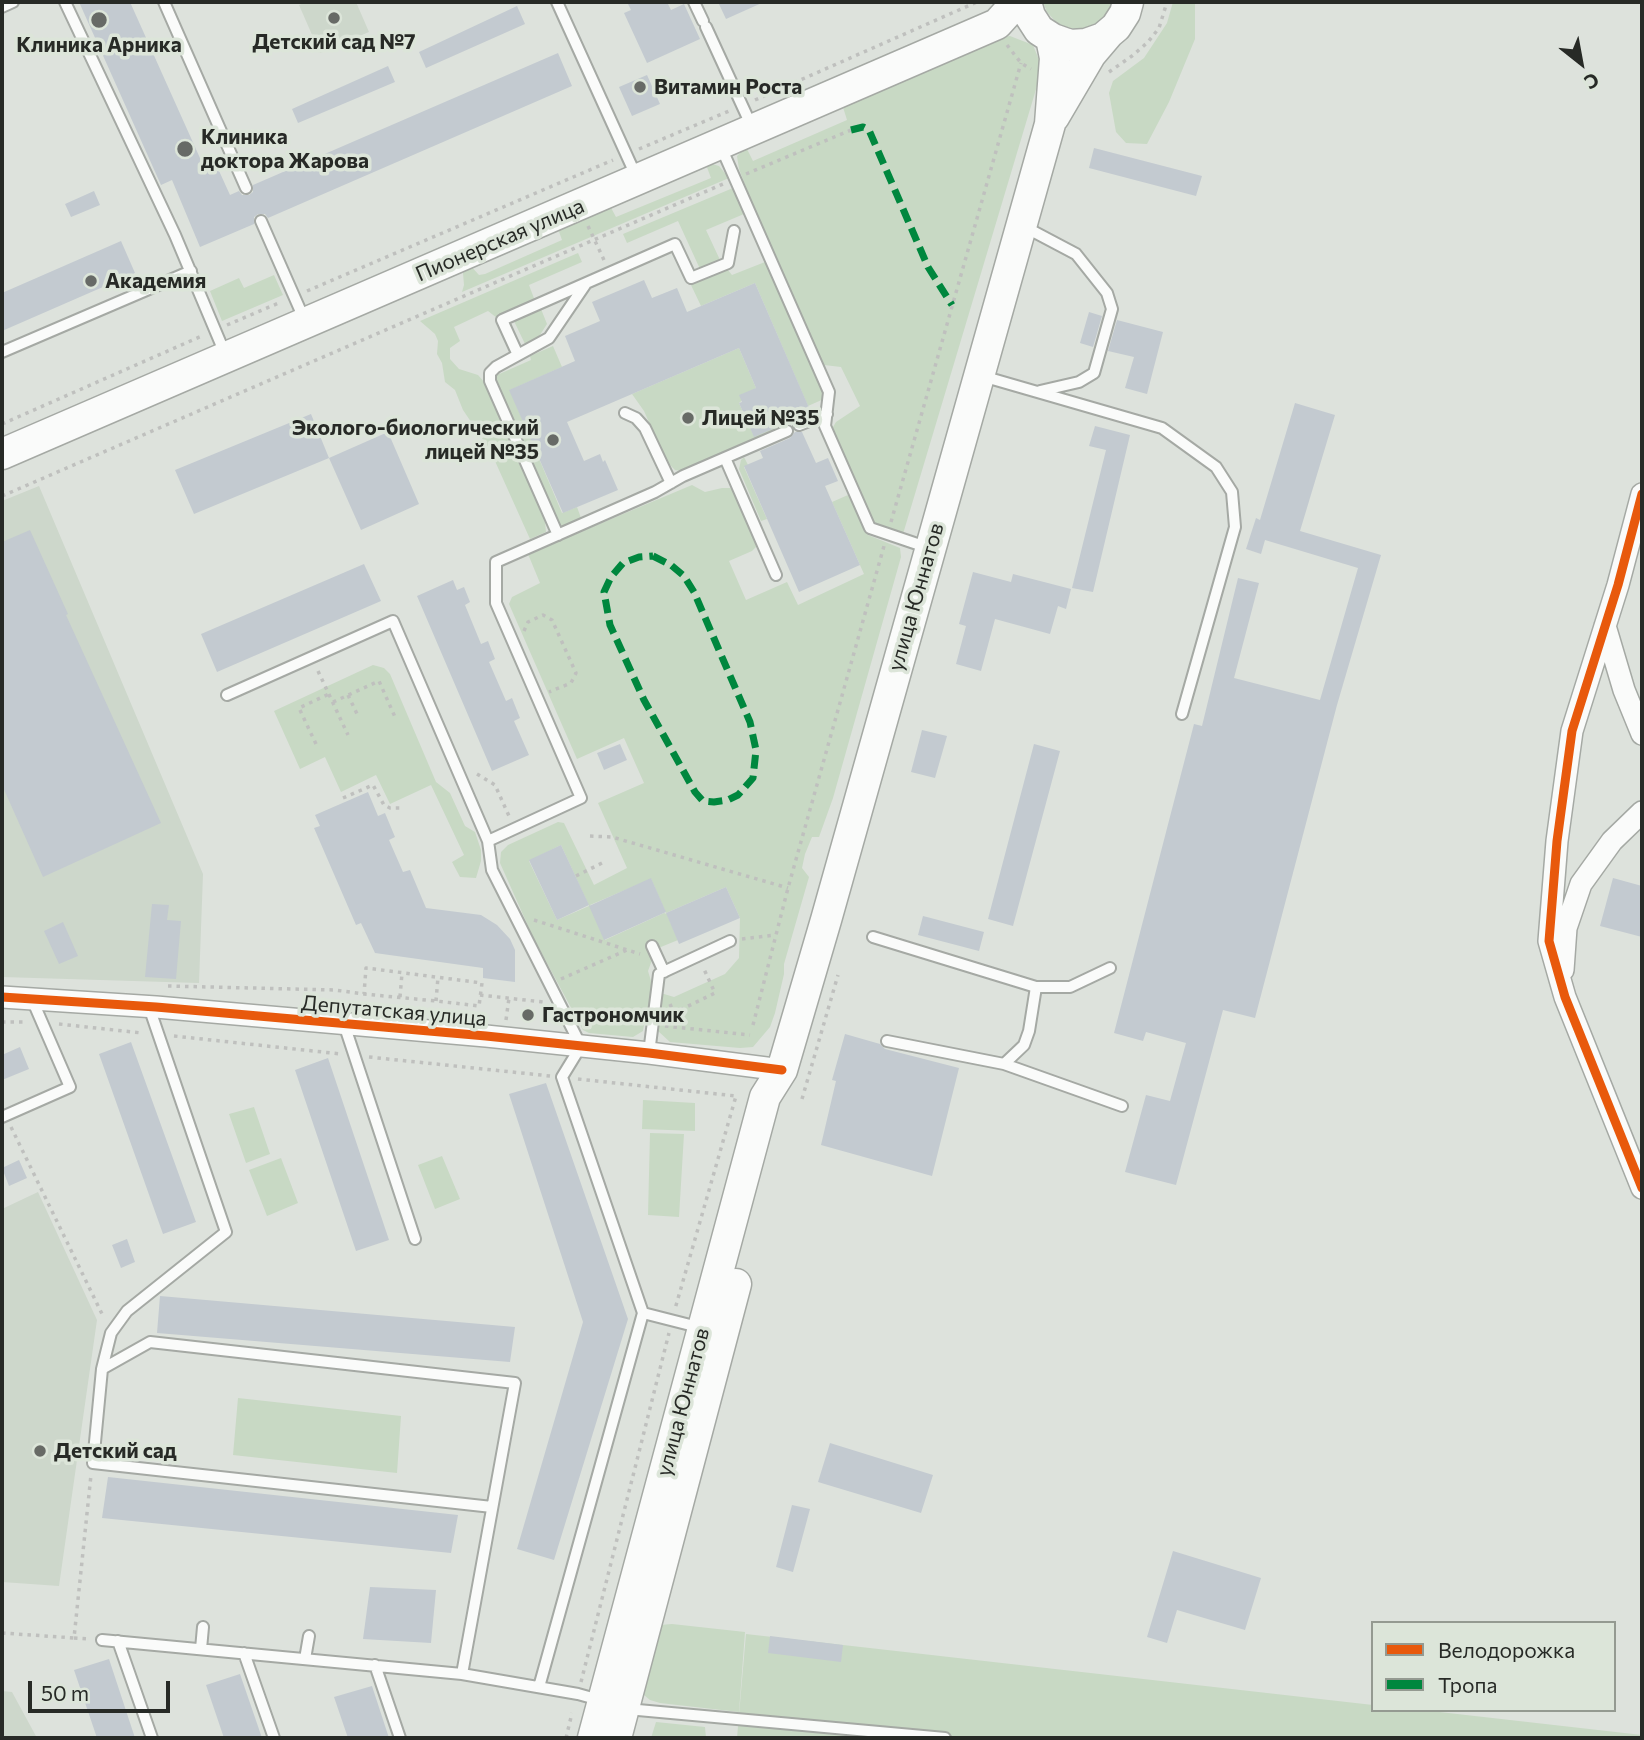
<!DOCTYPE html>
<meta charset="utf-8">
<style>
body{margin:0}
#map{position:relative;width:1644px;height:1740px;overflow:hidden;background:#dde2dc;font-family:Commissioner,sans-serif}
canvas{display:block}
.frame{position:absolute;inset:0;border:4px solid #272a26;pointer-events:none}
.legend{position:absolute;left:1371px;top:1621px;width:245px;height:91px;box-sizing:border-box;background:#dce5d9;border:2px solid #949a91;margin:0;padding:9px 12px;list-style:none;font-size:21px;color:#272a26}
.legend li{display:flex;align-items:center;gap:14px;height:35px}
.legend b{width:35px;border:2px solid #949a91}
.north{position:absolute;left:1546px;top:28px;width:70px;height:70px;-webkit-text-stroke:5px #dce5d9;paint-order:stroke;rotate:149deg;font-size:19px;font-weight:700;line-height:28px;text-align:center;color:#272a26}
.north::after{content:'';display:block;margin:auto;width:24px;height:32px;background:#272a26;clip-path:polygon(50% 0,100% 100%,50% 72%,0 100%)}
.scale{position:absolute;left:28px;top:1681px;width:142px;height:32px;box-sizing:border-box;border:4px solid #272a26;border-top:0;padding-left:9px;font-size:21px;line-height:24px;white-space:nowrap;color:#272a26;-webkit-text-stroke:5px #dce5d9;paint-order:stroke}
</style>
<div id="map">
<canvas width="1644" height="1740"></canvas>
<div class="frame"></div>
<ul class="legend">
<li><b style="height:9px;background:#e8590c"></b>Велодорожка</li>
<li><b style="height:9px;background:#00873e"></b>Тропа</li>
</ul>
<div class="north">С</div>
<div class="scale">50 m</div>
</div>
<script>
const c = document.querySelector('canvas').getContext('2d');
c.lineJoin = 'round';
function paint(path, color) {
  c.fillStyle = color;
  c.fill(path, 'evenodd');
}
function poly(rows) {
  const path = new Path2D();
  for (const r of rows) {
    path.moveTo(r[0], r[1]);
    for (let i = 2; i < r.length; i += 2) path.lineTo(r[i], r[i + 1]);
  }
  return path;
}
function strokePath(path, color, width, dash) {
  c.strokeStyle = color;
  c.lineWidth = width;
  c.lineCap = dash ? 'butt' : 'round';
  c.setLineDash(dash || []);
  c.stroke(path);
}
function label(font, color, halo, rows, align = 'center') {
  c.font = font + ' Commissioner,sans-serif';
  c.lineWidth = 7;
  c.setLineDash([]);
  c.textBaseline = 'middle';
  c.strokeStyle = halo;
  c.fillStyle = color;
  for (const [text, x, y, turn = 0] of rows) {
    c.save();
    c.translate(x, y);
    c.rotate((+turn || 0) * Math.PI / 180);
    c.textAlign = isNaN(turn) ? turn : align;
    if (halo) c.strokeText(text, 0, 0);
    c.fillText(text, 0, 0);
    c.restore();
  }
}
paint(poly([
 [306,2,356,2,369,32,320,53,299,5],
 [39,486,203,874,199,983,2,977,2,501],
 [38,1192,97,1320,59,1586,2,1582,2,1209],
 [2,1691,12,1692,37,1738,2,1738]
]), '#cdd7cb');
paint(poly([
 [1043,2,1115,2,1109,15,1099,23,1089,28,1077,29,1065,27,1055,21,1047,12],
 [1173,2,1195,2,1195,39,1169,102,1147,144,1126,143,1116,132,1109,93,1113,81,1144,58,1167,23],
 [1010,36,1033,45,1041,65,1037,86,903,534,874,524,834,435,833,427,836,422,860,406,841,367,824,365,758,219,739,169,737,156,746,147,753,161,847,120,842,104,996,38],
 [705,162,719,166,729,178,462,292,464,285,463,273,469,264,479,275,485,274,562,240,557,226,609,204,616,217,711,178],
 [733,188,744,214,706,230,720,260,700,269,678,221,627,243,623,234],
 [578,253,582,262,529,285,535,301,497,318,488,311,454,327,460,341,450,348,450,359,459,369,478,375,485,383,545,522,546,532,530,539,490,450,463,410,455,390,445,382,442,363,437,354,438,341,435,334,420,321],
 [765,262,826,398,808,406,755,283,701,306,691,285,727,269,732,275],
 [274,275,283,295,222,321,210,291,239,278,244,288],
 [541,309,547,324,538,338,525,344,514,321],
 [553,346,562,367,510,390,562,513,577,507,581,518,559,528,497,384,497,375,531,360,530,356],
 [739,348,756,388,739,403,753,434,783,422,785,426,681,471,675,470,666,461,644,411,632,394],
 [744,457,748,465,744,467,767,519,761,521,739,469,741,460],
 [692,485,705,492,722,488,730,488,735,492,755,540,756,547,752,551,729,561,746,600,787,582,798,605,864,574,832,502,848,495,868,535,900,548,901,557,833,798,819,837,812,837,805,854,802,868,809,877,784,964,784,974,775,1013,770,1027,753,1047,740,1048,670,1042,658,1031,656,1018,646,1014,643,1031,633,1037,589,1033,583,1030,533,937,500,863,501,852,508,845,558,822,564,823,594,885,627,868,598,803,644,783,624,738,577,759,509,604,512,597,540,583,528,554],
 [561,845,589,906,557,920,529,861],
 [651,879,666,913,726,887,740,918,739,958,725,974,674,997,654,991,648,971,656,949,678,940,667,914,664,913,605,940,590,905],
 [373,665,384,668,390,674,436,782,450,793,465,826,475,832,481,850,481,861,476,878,460,877,452,862,464,855,431,785,390,804,376,775,341,792,325,757,300,769,274,711],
 [643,1100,695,1103,695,1131,642,1129],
 [254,1107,270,1154,246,1163,229,1114],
 [650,1133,684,1134,679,1217,648,1215],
 [442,1156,460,1199,435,1209,418,1165],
 [281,1158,298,1203,267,1216,249,1170],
 [238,1398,401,1416,397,1473,233,1455],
 [672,1624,745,1632,739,1712,660,1703,650,1700,644,1695,640,1687,660,1625],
 [746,1634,1373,1705,1373,1710,1422,1710,1642,1735,1642,1738,737,1738],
 [656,1722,705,1727,706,1738,651,1738]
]), '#c8d9c4');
paint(poly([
 [79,2,130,2,204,167,215,162,230,195,239,191,242,195,249,195,253,192,253,185,558,53,572,86,268,218,265,214,258,214,254,217,254,224,200,247,172,180,161,185],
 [627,2,667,2,671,10,684,4,700,39,647,63,624,13,631,10],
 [718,2,764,2,726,19],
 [517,6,525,24,426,68,419,52],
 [388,66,395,82,298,123,292,109],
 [647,75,660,104,632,116,619,87],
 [1094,148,1202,176,1196,196,1089,168],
 [94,191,100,205,71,217,65,204],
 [121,241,135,273,2,331,2,293],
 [644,280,652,298,677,288,687,312,755,283,810,410,795,416,791,424,784,424,754,437,739,403,742,402,739,395,756,388,739,348,567,422,584,461,600,454,603,462,605,460,618,490,563,513,509,390,575,361,565,336,600,321,592,302],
 [1089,312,1102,316,1093,347,1080,343],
 [1117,320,1163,332,1147,394,1125,388,1134,357,1108,351],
 [1295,403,1335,415,1300,531,1381,555,1337,705,1255,1018,1223,1010,1176,1185,1125,1172,1146,1095,1170,1101,1186,1043,1146,1032,1143,1041,1114,1033,1194,724,1202,726,1238,578,1259,583,1234,678,1320,700,1358,568,1265,540,1261,554,1246,549,1256,518,1260,520],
 [311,414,329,458,194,514,175,470],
 [1095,426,1130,435,1093,592,1072,588,1106,450,1089,446],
 [388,432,419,504,361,530,329,458],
 [795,432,802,432,816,463,828,458,838,481,825,486,860,565,799,592,744,466,763,458,760,451,790,438],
 [30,530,68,614,66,615,161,823,43,877,2,785,2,542],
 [364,564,381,601,217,672,201,634],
 [973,572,1011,582,1013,574,1071,589,1066,609,1058,606,1050,634,995,619,981,671,956,664,966,626,959,624],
 [453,580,457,590,464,587,470,602,465,605,481,644,488,641,495,659,489,662,506,701,512,698,520,718,514,721,529,755,492,771,417,596],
 [922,730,947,736,935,778,911,772],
 [620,744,627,760,604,770,597,753],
 [1034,744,1060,751,1013,926,988,919],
 [368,792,378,816,385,813,395,837,389,840,403,872,410,870,426,908,481,915,497,925,510,939,515,950,515,982,483,978,483,968,375,953,361,923,356,925,314,828,320,826,315,815],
 [561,845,589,905,557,920,529,860],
 [651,878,666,912,604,940,589,906],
 [1613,878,1642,886,1642,937,1600,926],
 [726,887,740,918,679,944,666,913],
 [152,904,169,905,167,920,181,921,176,979,145,977],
 [923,916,984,932,979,951,918,935],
 [63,922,78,956,59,964,44,931],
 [845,1034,880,1044,885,1049,959,1068,932,1176,821,1145,836,1081,832,1080],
 [131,1042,196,1222,163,1234,99,1054],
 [20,1047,29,1069,2,1080,2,1055],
 [328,1058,389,1240,356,1251,295,1070],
 [546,1083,628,1319,554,1560,517,1549,583,1322,509,1094],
 [19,1160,27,1178,9,1186,2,1168],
 [127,1239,135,1262,121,1268,112,1245],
 [160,1296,515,1327,510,1362,157,1333],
 [830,1443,933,1475,921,1513,818,1482],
 [108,1477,458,1515,451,1553,102,1518],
 [792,1505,810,1509,793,1572,776,1567],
 [1173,1551,1261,1578,1245,1630,1177,1610,1167,1643,1147,1637],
 [370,1587,436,1590,431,1643,363,1639],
 [770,1636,843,1645,841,1662,768,1653],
 [109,1659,135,1738,97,1738,74,1670],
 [240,1674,262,1738,224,1738,206,1685],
 [372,1686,389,1738,348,1738,334,1697]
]), '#c3cad0');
const lane = poly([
 [65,2,175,235,226,356],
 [164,2,246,188],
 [557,2,637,178],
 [694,2,703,21],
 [2,7,13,2],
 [706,27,752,127],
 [721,147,829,392,825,426,870,528,929,548],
 [261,221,305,321],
 [1023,226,1076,254,1107,293,1112,309,1094,373,1079,382,1040,391],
 [2,352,191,271],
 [518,355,502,320,675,244,691,278,728,263,734,231],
 [982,376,1162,428,1216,467,1232,492,1235,527,1182,714],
 [625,413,636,418,645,428,671,483],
 [799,425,827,414],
 [725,458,776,575],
 [558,535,490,381,490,373,496,367,549,338,585,285],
 [227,695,393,621,488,841,492,870,581,1046,562,1077,643,1313,702,1328],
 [488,841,581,798,496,603,496,562,655,492,683,476,787,431],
 [873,937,1036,987,1070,987,1110,968],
 [652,946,664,972],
 [149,1007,226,1232,127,1311,111,1333,102,1369,93,1463,492,1507],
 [344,1024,415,1239],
 [887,1041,1004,1064,1122,1106],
 [649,1053,659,974,730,941],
 [1004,1064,1024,1045,1029,1031,1036,987],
 [2,1117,70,1087,31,997],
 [102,1369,150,1342,515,1383,462,1674],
 [102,1640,462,1674,578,1694,603,1701],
 [118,1641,152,1738],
 [201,1649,203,1627],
 [244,1653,274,1738],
 [305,1659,309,1636],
 [375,1665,400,1738],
 [539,1687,643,1313],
 [627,1709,945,1738]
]);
const street = poly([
 [1642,494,1618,585,1572,731,1557,841,1549,941,1565,997,1642,1188],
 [1605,626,1624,690,1642,734],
 [1563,970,1566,928,1581,884,1612,841,1642,812],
 [2,997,156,1007,486,1036,649,1053,782,1070]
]);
const secondary = poly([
 [1026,2,1030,16,1039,30,1053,39,1070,45,1086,44,1103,38,1116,27,1125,13,1128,2],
 [1054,117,1091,54,1108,34],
 [2,454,997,24,1017,2],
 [593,1738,765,1097,782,1070,826,920,1050,124,1055,58,1051,38],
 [616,1738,736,1284]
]);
strokePath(lane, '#a5a9a4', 14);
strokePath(street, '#a5a9a4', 24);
strokePath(secondary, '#a5a9a4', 33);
strokePath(poly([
 [1007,45,1021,63,1031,69],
 [1109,72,1132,56,1148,42,1159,28,1167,2],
 [755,100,977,2],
 [639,149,729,111],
 [746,174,851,130],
 [588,226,604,260],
 [307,291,613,160],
 [227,325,281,302],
 [2,424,204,335],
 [2,496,723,184],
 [891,522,1021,63],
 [524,631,528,622,543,615,552,620,576,673,571,683,549,692],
 [318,671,348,735],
 [348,695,358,716],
 [333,702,379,681,395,717],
 [316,744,299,708,329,694],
 [477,774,495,785,509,816],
 [343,798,373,785,384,805,390,808,400,808],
 [590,836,612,837,788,888],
 [576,876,602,863],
 [534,920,640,954],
 [742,939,775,935],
 [561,979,627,950],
 [168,986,335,990,364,994,436,1001,479,1006,482,983,366,968,364,994],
 [480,995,543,1002],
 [400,997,402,973],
 [436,1001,438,977],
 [670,1004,674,1013,715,993,703,967],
 [582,1016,640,1023],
 [506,1020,509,998],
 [2,1022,27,1022],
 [59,1024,142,1033],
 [753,1025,788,888,884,546],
 [665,1026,750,1035],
 [174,1036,341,1054],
 [369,1057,550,1076],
 [578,1079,736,1096,675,1309],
 [802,1099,838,975],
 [11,1127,104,1318],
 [2,1633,74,1638,91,1475],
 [74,1638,89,1639],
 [581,1682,669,1333],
 [566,1738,572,1713]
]), '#bfc0be', 3.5, [3.5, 5]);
strokePath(lane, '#fafbfa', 10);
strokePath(street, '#fafbfa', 21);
strokePath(secondary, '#fafbfa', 30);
strokePath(poly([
 [851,130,863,127,869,130,928,267,952,305],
 [653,556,671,565,684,576,694,592,750,722,756,750,753,778,738,795,728,800,714,802,703,801,695,792,644,700,610,625,604,592,611,577,623,563,639,557,653,556]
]), '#00873e', 7, [14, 7]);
strokePath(poly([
 [1642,494,1618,585,1572,731,1557,841,1549,941,1565,997,1642,1188],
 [2,997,156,1007,486,1036,649,1053,782,1070]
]), '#e8590c', 9);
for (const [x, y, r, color] of [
 [334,18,7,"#676a66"],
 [99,20,9,"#676a66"],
 [640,87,7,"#676a66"],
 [185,149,9,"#676a66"],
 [91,281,7,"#676a66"],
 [688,418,7,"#676a66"],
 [553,440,7,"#676a66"],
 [528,1015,7,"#676a66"],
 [40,1451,7,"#676a66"]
]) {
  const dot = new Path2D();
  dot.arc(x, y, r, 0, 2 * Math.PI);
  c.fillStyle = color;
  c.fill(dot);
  strokePath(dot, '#dce5d9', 2.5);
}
label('bold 21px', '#272a26', '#dce5d9', [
 ["Детский сад №7",334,42,"center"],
 ["Клиника Арника",99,45,"center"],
 ["Витамин Роста",654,87],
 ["Клиника",201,137],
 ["доктора Жарова",201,161],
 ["Академия",105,281],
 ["Лицей №35",702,418],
 ["Эколого-биологический",539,428,"right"],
 ["лицей №35",539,452,"right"],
 ["Гастрономчик",542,1015],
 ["Детский сад",54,1451]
], 'left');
label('21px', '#272a26', '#dce5d9', [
 ["Пионерская улица",500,240,-23],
 ["улица Юннатов",916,597,-74],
 ["Депутатская улица",394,1011,5],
 ["улица Юннатов",683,1402,-75]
]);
</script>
